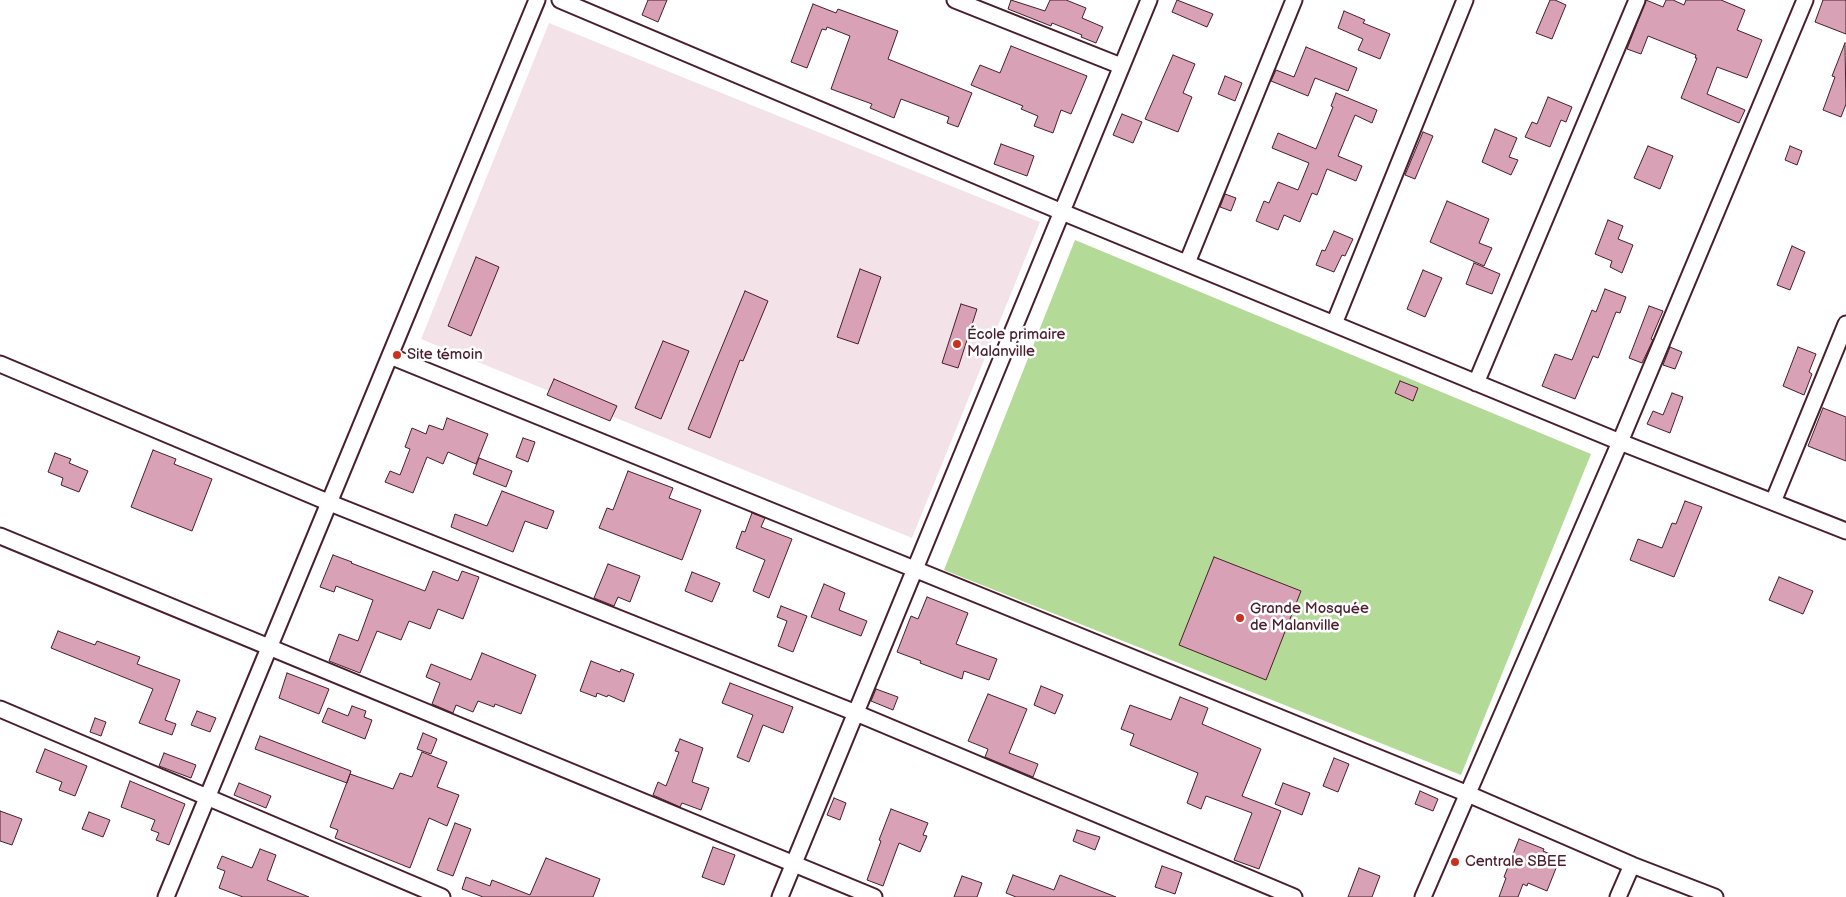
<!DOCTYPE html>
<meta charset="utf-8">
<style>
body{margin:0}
canvas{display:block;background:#fff}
</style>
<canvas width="1846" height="897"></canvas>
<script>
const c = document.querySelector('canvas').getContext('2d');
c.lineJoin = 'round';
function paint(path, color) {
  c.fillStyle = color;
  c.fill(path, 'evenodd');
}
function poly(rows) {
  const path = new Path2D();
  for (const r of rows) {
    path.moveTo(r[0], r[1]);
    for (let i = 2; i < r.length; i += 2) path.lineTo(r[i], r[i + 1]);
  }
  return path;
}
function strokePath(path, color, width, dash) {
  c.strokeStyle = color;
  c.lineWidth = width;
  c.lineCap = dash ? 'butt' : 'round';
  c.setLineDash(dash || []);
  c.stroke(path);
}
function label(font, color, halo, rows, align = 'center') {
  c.font = font + ' "Balsamiq Sans",sans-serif';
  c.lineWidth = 5;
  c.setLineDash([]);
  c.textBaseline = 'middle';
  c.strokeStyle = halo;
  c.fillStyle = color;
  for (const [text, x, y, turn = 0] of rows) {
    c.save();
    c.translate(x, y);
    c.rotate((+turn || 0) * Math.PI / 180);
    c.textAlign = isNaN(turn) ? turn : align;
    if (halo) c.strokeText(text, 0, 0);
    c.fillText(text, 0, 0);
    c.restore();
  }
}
paint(poly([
 [549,23,1040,222,912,538,421,339]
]), '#f3e3e9');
paint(poly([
 [1075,240,1591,454,1461,775,944,570]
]), '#b3db97');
const building = poly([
 [648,0,667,0,658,22,642,15,648,0],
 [1011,0,1045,11,1050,0,1066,0,1086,8,1082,18,1103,27,1096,43,1081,37,1082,35,1052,23,1051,26,1008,9,1011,0],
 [1177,0,1213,14,1207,27,1172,12,1177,0],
 [1550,0,1555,0,1566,5,1552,39,1536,33,1550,0],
 [1646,0,1663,7,1666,0,1673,0,1684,5,1686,0,1721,0,1745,10,1737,30,1762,40,1747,78,1717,67,1707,94,1745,110,1739,123,1681,98,1697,58,1695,58,1696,55,1648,36,1641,54,1627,49,1646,0],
 [1823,0,1846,0,1846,34,1815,22,1823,0],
 [813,4,836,13,838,9,898,31,888,59,972,93,958,127,947,123,949,117,901,99,894,118,870,108,872,104,831,89,850,36,827,27,826,30,822,29,807,68,791,62,813,4],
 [1344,11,1365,20,1363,23,1390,34,1380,59,1358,50,1363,39,1338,28,1344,11],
 [1845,43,1846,104,1841,117,1823,110,1835,77,1832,76,1845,43],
 [1011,46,1087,76,1071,114,1061,110,1053,133,1034,126,1038,116,1021,109,1023,106,971,85,980,65,1000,73,1011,46],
 [1306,47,1357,68,1348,91,1315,78,1308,96,1271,81,1276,70,1294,77,1306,47],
 [1173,55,1195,64,1183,93,1192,97,1178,132,1145,119,1173,55],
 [1225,76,1242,83,1235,101,1218,94,1225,76],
 [1336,93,1377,110,1372,123,1355,115,1338,156,1362,166,1356,181,1327,169,1317,195,1312,193,1300,222,1284,215,1278,230,1256,221,1264,201,1269,203,1278,182,1298,190,1309,163,1272,148,1278,133,1316,149,1333,107,1331,106,1336,93],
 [1548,97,1572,107,1566,122,1561,120,1550,147,1525,137,1532,122,1537,124,1548,97],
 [1122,114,1142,122,1133,143,1113,135,1122,114],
 [1495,129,1517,138,1509,157,1518,160,1511,175,1482,162,1495,129],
 [1423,132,1433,136,1415,179,1405,175,1423,132],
 [1001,144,1034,156,1027,176,994,164,1001,144],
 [1648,146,1673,156,1660,189,1634,178,1648,146],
 [1790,146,1802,151,1797,165,1785,160,1790,146],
 [1225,194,1236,198,1231,211,1220,207,1225,194],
 [1447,201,1489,219,1479,243,1492,248,1484,266,1430,242,1447,201],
 [1608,220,1623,226,1618,239,1633,245,1622,273,1610,267,1612,261,1595,254,1608,220],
 [1334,231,1353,239,1345,256,1342,255,1334,272,1316,265,1322,250,1325,251,1334,231],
 [1792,246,1805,252,1790,290,1777,285,1792,246],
 [476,257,499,267,471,336,448,326,476,257],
 [1474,263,1500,274,1492,294,1466,284,1474,263],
 [860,269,881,277,858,344,837,337,860,269],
 [1423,270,1442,278,1425,317,1407,309,1423,270],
 [1605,289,1626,297,1620,313,1616,312,1598,358,1593,356,1575,399,1542,386,1555,354,1572,360,1592,310,1596,312,1605,289],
 [745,291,768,301,743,361,740,360,710,438,688,429,745,291],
 [961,304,977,309,958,368,942,363,961,304],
 [1649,306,1663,311,1651,339,1653,340,1642,363,1629,358,1649,306],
 [663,341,689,351,661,419,635,408,663,341],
 [1670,347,1682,352,1675,369,1663,365,1670,347],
 [1798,347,1816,354,1809,372,1812,374,1804,395,1783,386,1798,347],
 [554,379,617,406,610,421,547,395,554,379],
 [1400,381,1418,388,1413,401,1395,393,1400,381],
 [1672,393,1683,397,1670,433,1647,424,1653,411,1663,415,1672,393],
 [1823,408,1846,417,1846,461,1808,446,1823,408],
 [447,418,488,434,476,464,448,452,443,464,427,457,413,493,385,482,390,471,400,475,410,449,405,447,412,428,426,434,429,425,443,430,447,418],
 [523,438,535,442,528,462,516,457,523,438],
 [153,450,176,459,174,464,212,479,192,531,131,507,153,450],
 [55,453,71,459,69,463,88,471,79,492,61,485,63,478,48,472,55,453],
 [479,458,512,471,506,487,473,474,479,458],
 [628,471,673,488,669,498,701,510,682,560,599,528,607,508,613,510,628,471],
 [502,491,554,511,547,529,525,521,513,552,451,527,455,514,487,526,502,491],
 [1685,501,1702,507,1674,577,1630,560,1638,539,1662,548,1672,523,1676,524,1685,501],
 [752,513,765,518,761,527,792,539,769,598,753,591,765,560,736,548,742,531,745,532,752,513],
 [333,555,352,562,351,563,425,591,433,571,458,581,462,571,479,577,463,619,438,609,430,629,409,621,401,640,377,631,360,673,329,661,339,634,358,641,373,600,336,586,334,592,320,587,333,555],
 [1214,557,1301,591,1266,680,1179,645,1214,557],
 [608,564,640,576,630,602,618,597,614,606,594,598,608,564],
 [692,572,720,583,712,602,685,591,692,572],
 [1779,577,1813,591,1803,614,1769,600,1779,577],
 [824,584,845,593,839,610,867,621,861,636,811,617,824,584],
 [927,597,968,613,956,644,997,659,989,680,964,671,962,679,920,663,921,661,897,652,911,616,918,619,927,597],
 [781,606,807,616,793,652,778,646,787,621,777,617,781,606],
 [58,631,95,645,97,641,140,657,137,664,180,680,165,720,176,724,172,735,139,723,153,689,51,648,58,631],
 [482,653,536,675,521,714,495,704,494,707,478,701,473,712,456,705,453,713,432,704,440,683,426,677,431,664,471,680,482,653],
 [591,661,620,672,621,669,634,674,624,702,608,695,607,697,597,693,596,697,580,691,591,661],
 [287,673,329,689,319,714,279,698,287,673],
 [730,683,793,707,783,733,763,725,749,762,737,757,753,715,722,703,730,683],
 [1041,686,1063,695,1055,714,1034,705,1041,686],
 [876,689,898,697,893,710,871,701,876,689],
 [988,694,1027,709,1009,753,1038,764,1033,777,985,757,988,749,968,741,988,694],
 [1180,697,1208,708,1202,724,1261,749,1242,796,1281,811,1259,869,1234,860,1252,813,1206,796,1201,809,1187,803,1198,773,1130,745,1134,734,1121,729,1130,705,1171,720,1180,697],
 [352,706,366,711,364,717,372,720,365,739,322,722,328,708,348,716,352,706],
 [197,711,216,718,210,732,191,725,197,711],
 [95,718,106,722,101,736,90,732,95,718],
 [423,733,437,739,431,754,417,749,423,733],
 [260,736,351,771,347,783,255,749,260,736],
 [680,739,703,748,692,782,709,788,701,810,682,803,680,807,653,795,658,782,666,786,679,752,675,751,680,739],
 [45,749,87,766,75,796,59,790,62,782,36,772,45,749],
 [422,752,447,762,437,787,459,795,447,826,429,818,410,868,335,838,338,830,330,827,350,774,393,789,400,773,412,777,422,752],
 [164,753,196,765,191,778,159,766,164,753],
 [1334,758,1349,764,1338,792,1323,786,1334,758],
 [130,781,185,804,169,845,156,840,159,833,151,830,155,820,121,807,130,781],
 [239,783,271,796,266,808,234,795,239,783],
 [1283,783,1310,793,1302,815,1275,804,1283,783],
 [1420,791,1438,799,1433,811,1415,804,1420,791],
 [834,798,846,803,840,820,827,815,834,798],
 [891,809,928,823,923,835,927,836,920,852,899,843,883,886,867,880,881,841,879,840,891,809],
 [0,811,22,819,12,845,0,841,0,811],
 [89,812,110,820,103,837,82,829,89,812],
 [455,823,471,829,453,876,437,870,455,823],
 [1077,830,1100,837,1095,850,1073,841,1077,830],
 [1519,839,1544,849,1543,851,1560,858,1547,891,1528,883,1527,886,1523,884,1518,897,1499,897,1506,878,1504,877,1519,839],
 [713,847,735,855,724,885,702,877,713,847],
 [260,849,276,855,267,880,309,897,243,897,219,888,225,871,217,868,222,856,252,868,260,849],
 [546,858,600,879,593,897,483,897,462,889,466,877,490,886,492,880,530,895,546,858],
 [1162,866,1182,873,1175,894,1155,887,1162,866],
 [1359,868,1380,876,1372,897,1348,897,1359,868],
 [1013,875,1054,890,1060,875,1116,897,1016,897,1006,893,1013,875],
 [962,876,982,883,977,897,954,897,962,876]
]);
paint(building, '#d8a1b5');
strokePath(building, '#4a1f2b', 1);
const street = poly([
 [560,0,1062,212,1334,324,1620,442,1846,531],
 [955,0,1121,66],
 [1187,263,1294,0],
 [1334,324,1465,0],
 [390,356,1468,794,1632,865,1715,897],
 [0,364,330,503,856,713,1294,897],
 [1476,383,1637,0],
 [1773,502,1846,324],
 [0,536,874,897],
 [0,709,442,897],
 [166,897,537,0],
 [780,897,1149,0],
 [1423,897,1620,442,1805,0],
 [1618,897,1632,865]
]);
strokePath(street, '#4a1f2b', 19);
strokePath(street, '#fff', 15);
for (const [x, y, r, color] of [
 [957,344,5,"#c8321e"],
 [397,355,5,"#c8321e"],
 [1240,618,5,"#c8321e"],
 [1455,862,5,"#c8321e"]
]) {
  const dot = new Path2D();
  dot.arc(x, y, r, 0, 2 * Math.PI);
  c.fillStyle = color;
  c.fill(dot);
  strokePath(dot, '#fff', 2);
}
label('15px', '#4a1f2b', '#fff', [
 ["École primaire",967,335],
 ["Malanville",967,352],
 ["Site témoin",407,355],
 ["Grande Mosquée",1250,609],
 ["de Malanville",1250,626],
 ["Centrale SBEE",1465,862]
], 'left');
</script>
